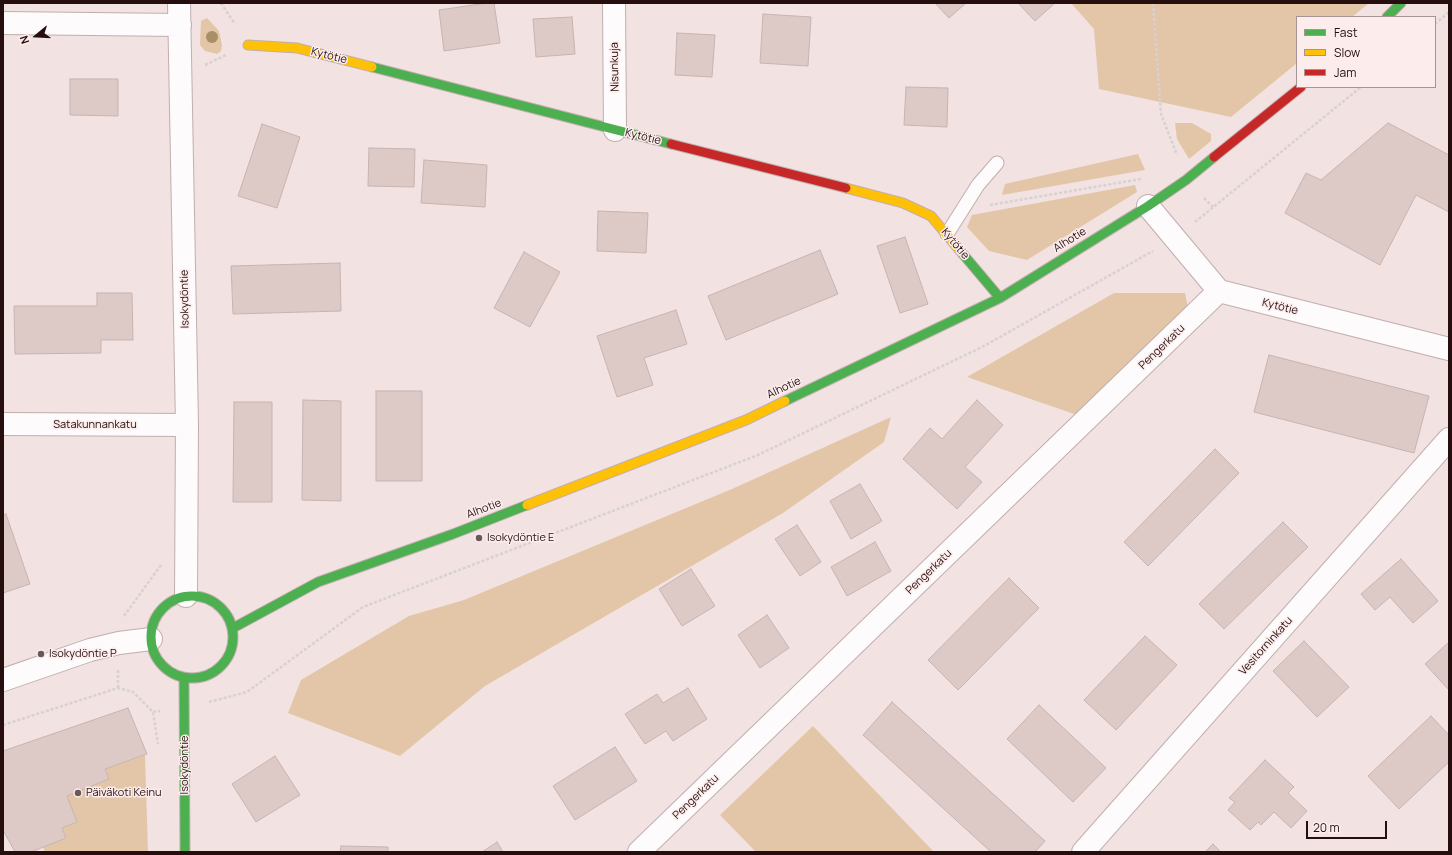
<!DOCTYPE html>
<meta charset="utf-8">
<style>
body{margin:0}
#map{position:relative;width:1452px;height:855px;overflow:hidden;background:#f2e2e2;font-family:Manrope,sans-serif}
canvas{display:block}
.frame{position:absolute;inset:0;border:4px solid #260e0f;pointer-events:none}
.legend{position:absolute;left:1296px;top:16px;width:140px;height:72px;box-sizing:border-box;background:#fcedec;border:1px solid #a69494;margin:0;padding:5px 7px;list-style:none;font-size:12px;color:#260e0f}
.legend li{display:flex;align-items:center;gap:8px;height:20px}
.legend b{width:20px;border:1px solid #a69494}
.north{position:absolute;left:16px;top:16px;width:40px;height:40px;-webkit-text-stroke:3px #fcedec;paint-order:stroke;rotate:252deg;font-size:11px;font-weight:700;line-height:16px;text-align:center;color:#260e0f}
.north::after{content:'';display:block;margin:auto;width:14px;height:18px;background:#260e0f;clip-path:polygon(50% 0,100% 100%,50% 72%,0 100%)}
.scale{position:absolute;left:1306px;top:821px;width:81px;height:18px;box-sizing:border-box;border:2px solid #260e0f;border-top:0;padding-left:5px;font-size:12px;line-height:14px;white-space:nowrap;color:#260e0f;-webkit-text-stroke:3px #fcedec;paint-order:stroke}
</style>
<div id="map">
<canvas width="1452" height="855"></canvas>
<div class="frame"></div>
<ul class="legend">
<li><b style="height:5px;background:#4caf50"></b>Fast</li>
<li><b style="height:5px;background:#ffc107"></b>Slow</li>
<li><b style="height:5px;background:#c62828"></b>Jam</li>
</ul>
<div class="north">N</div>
<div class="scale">20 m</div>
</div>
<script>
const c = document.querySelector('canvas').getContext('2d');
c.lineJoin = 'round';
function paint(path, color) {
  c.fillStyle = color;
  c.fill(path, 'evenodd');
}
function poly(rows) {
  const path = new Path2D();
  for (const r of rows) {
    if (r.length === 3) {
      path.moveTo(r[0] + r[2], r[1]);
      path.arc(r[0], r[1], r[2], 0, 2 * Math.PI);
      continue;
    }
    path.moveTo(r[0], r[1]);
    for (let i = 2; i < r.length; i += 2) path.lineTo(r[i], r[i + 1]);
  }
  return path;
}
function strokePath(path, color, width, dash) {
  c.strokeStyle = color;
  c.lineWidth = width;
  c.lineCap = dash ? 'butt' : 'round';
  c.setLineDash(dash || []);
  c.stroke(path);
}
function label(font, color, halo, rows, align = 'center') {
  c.font = font + ' Manrope,sans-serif';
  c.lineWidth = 3;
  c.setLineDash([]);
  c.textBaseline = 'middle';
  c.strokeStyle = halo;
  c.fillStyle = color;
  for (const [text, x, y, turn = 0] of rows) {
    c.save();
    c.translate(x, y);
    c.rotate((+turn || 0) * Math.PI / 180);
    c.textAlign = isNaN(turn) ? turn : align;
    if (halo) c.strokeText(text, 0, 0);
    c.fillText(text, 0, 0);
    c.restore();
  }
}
paint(poly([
 [1071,3,1369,3,1352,17,1297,17,1297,63,1231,117,1099,89,1094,29],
 [207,18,219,31,222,45,221,51,217,54,205,51,200,45,201,21],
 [1175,123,1192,123,1211,134,1211,141,1189,159,1177,139],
 [1138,154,1145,170,1002,195,1005,184],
 [1135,185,1137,192,1027,260,989,251,967,227,972,215],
 [1114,293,1185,293,1188,308,1077,415,967,377],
 [891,417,884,442,783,513,485,686,400,756,288,713,301,680,409,616,464,600,732,489],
 [813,726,934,852,756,852,720,815],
 [145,755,148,852,45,852,43,847,66,838,62,828,77,822,67,796,109,779,105,769]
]), '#e2c6a7');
const building = poly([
 [487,3,494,3,500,43,444,51,439,10,487,3],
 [935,3,966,3,949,18,935,3],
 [1018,3,1055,3,1035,21,1018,3],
 [763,14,811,17,808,66,760,63,763,14],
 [572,17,575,54,536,57,533,19,572,17],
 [677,33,715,35,712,77,675,75,677,33],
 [70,79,118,79,118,116,70,115,70,79],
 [906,87,948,88,947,127,904,125,906,87],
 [1388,123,1449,155,1449,212,1416,195,1380,265,1285,213,1306,173,1321,180,1388,123],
 [262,124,300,137,277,208,238,196,262,124],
 [369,148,415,149,414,187,368,186,369,148],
 [424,160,487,165,485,207,421,203,424,160],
 [598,211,648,213,646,253,597,251,598,211],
 [905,237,928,304,900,313,877,246,905,237],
 [820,250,838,294,726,340,708,296,820,250],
 [524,252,560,272,530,327,494,308,524,252],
 [340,263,341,311,233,314,231,266,340,263],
 [97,293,132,293,133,340,101,340,101,353,15,354,14,306,97,306,97,293],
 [676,310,687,344,644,358,653,385,617,397,597,336,676,310],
 [1269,355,1429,396,1414,453,1254,412,1269,355],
 [376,391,422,391,422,481,376,481,376,391],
 [303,400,341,401,341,501,302,500,303,400],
 [977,400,1003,425,965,467,982,482,957,509,903,459,930,428,942,439,977,400],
 [234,402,272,402,272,502,233,502,234,402],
 [1215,449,1239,473,1148,566,1124,542,1215,449],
 [860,484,882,521,851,539,830,501,860,484],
 [6,514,30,584,3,593,3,515,6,514],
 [1283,522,1308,547,1224,629,1199,604,1283,522],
 [797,525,821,562,800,576,775,539,797,525],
 [875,542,891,571,847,596,831,567,875,542],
 [1401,559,1438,601,1413,623,1390,597,1375,610,1361,594,1401,559],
 [691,569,715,606,682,626,659,589,691,569],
 [1009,578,1039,608,958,690,928,660,1009,578],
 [767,615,789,648,760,668,738,635,767,615],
 [1145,636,1177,665,1116,730,1084,700,1145,636],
 [1304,641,1349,687,1317,717,1273,671,1304,641],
 [1449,642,1449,690,1425,664,1449,642],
 [688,688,707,719,673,741,666,731,645,744,625,714,657,694,663,703,688,688],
 [892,702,1045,841,1035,852,991,852,863,735,892,702],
 [1039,705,1106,768,1073,802,1007,739,1039,705],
 [128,708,147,754,105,769,109,779,67,796,77,822,62,828,66,838,31,852,15,852,3,830,3,751,128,708],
 [1431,716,1449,735,1449,762,1399,809,1368,776,1431,716],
 [615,747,637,781,575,820,553,786,615,747],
 [275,756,300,795,256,822,232,784,275,756],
 [1265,760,1294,787,1288,793,1307,811,1291,828,1274,812,1261,825,1258,822,1250,830,1228,810,1235,802,1229,798,1265,760],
 [497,842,503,852,482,852,497,842],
 [1213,844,1221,852,1205,852,1213,844],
 [341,846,388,847,388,852,340,852,341,846]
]);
paint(building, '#ddc9c5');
strokePath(building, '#c7b3af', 1);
const lane = poly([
 [947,234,978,185,997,163]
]);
const street = poly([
 [179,3,187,425,186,596],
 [614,3,615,130],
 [3,23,180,25],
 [1148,206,1219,291,1449,349],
 [3,424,187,425],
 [3,680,90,650,119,643,151,639],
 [639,852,1219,291],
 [1083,852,1449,439]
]);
const fast = poly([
 [1387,17,1401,3],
 [372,67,671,144],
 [962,253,1000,298],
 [785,401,1000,298,1148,206,1186,180,1214,157],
 [192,637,41],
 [233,628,318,582,453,534,527,505],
 [184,678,185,852]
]);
const slow = poly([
 [248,45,297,48,372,67],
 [846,188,903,203,931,216,962,253],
 [527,505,746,420,785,401]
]);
const jam = poly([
 [671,144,846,188],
 [1214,157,1301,87]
]);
strokePath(lane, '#c2aeae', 15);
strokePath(street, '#c2aeae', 24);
strokePath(fast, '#c2aeae', 11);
strokePath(slow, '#c2aeae', 11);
strokePath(jam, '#c2aeae', 11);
strokePath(poly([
 [221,3,235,24],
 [1153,3,1161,114,1177,155],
 [1435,24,1449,12],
 [205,65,226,55],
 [1204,198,1213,207],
 [990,205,1141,179],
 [1195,222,1361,87],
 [124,616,161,565],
 [118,688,118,668],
 [209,702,247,692,363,607,758,455,984,346,1153,251],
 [153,712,160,711],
 [3,725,118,688,133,692,153,712,158,744]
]), '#d7d1d1', 2.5, [3, 2]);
strokePath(lane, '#fdfbfb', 13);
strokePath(street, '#fdfbfb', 22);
strokePath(fast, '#4caf50', 9);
strokePath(slow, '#ffc107', 9);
strokePath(jam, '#c62828', 9);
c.fillStyle = '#a98f66';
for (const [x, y] of [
 [212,37]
]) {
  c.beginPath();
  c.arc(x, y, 6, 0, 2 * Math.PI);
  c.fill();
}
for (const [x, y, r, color] of [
 [479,538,4,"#6d5859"],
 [41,654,4,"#6d5859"],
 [78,793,4,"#6d5859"]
]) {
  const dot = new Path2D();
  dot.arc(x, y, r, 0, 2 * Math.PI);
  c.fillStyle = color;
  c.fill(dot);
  strokePath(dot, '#fcedec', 1.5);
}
label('11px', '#260e0f', '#fcedec', [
 ["Kytötie",329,56,14],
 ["Nisunkuja",615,67,-91],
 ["Kytötie",643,137,14],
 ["Alhotie",1070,240,-32],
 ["Kytötie",955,244,50],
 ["Isokydöntie",185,299,-91],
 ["Kytötie",1280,307,14],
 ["Pengerkatu",1162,347,-44],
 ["Alhotie",784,388,-25],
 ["Satakunnankatu",95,425],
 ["Alhotie",484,509,-21],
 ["Pengerkatu",929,572,-44],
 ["Vesitorninkatu",1266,646,-48],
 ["Isokydöntie",185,765,-90],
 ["Pengerkatu",696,797,-44]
]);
label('11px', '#260e0f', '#fcedec', [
 ["Isokydöntie E",487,538],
 ["Isokydöntie P",49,654],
 ["Päiväkoti Keinu",86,793]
], 'left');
</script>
